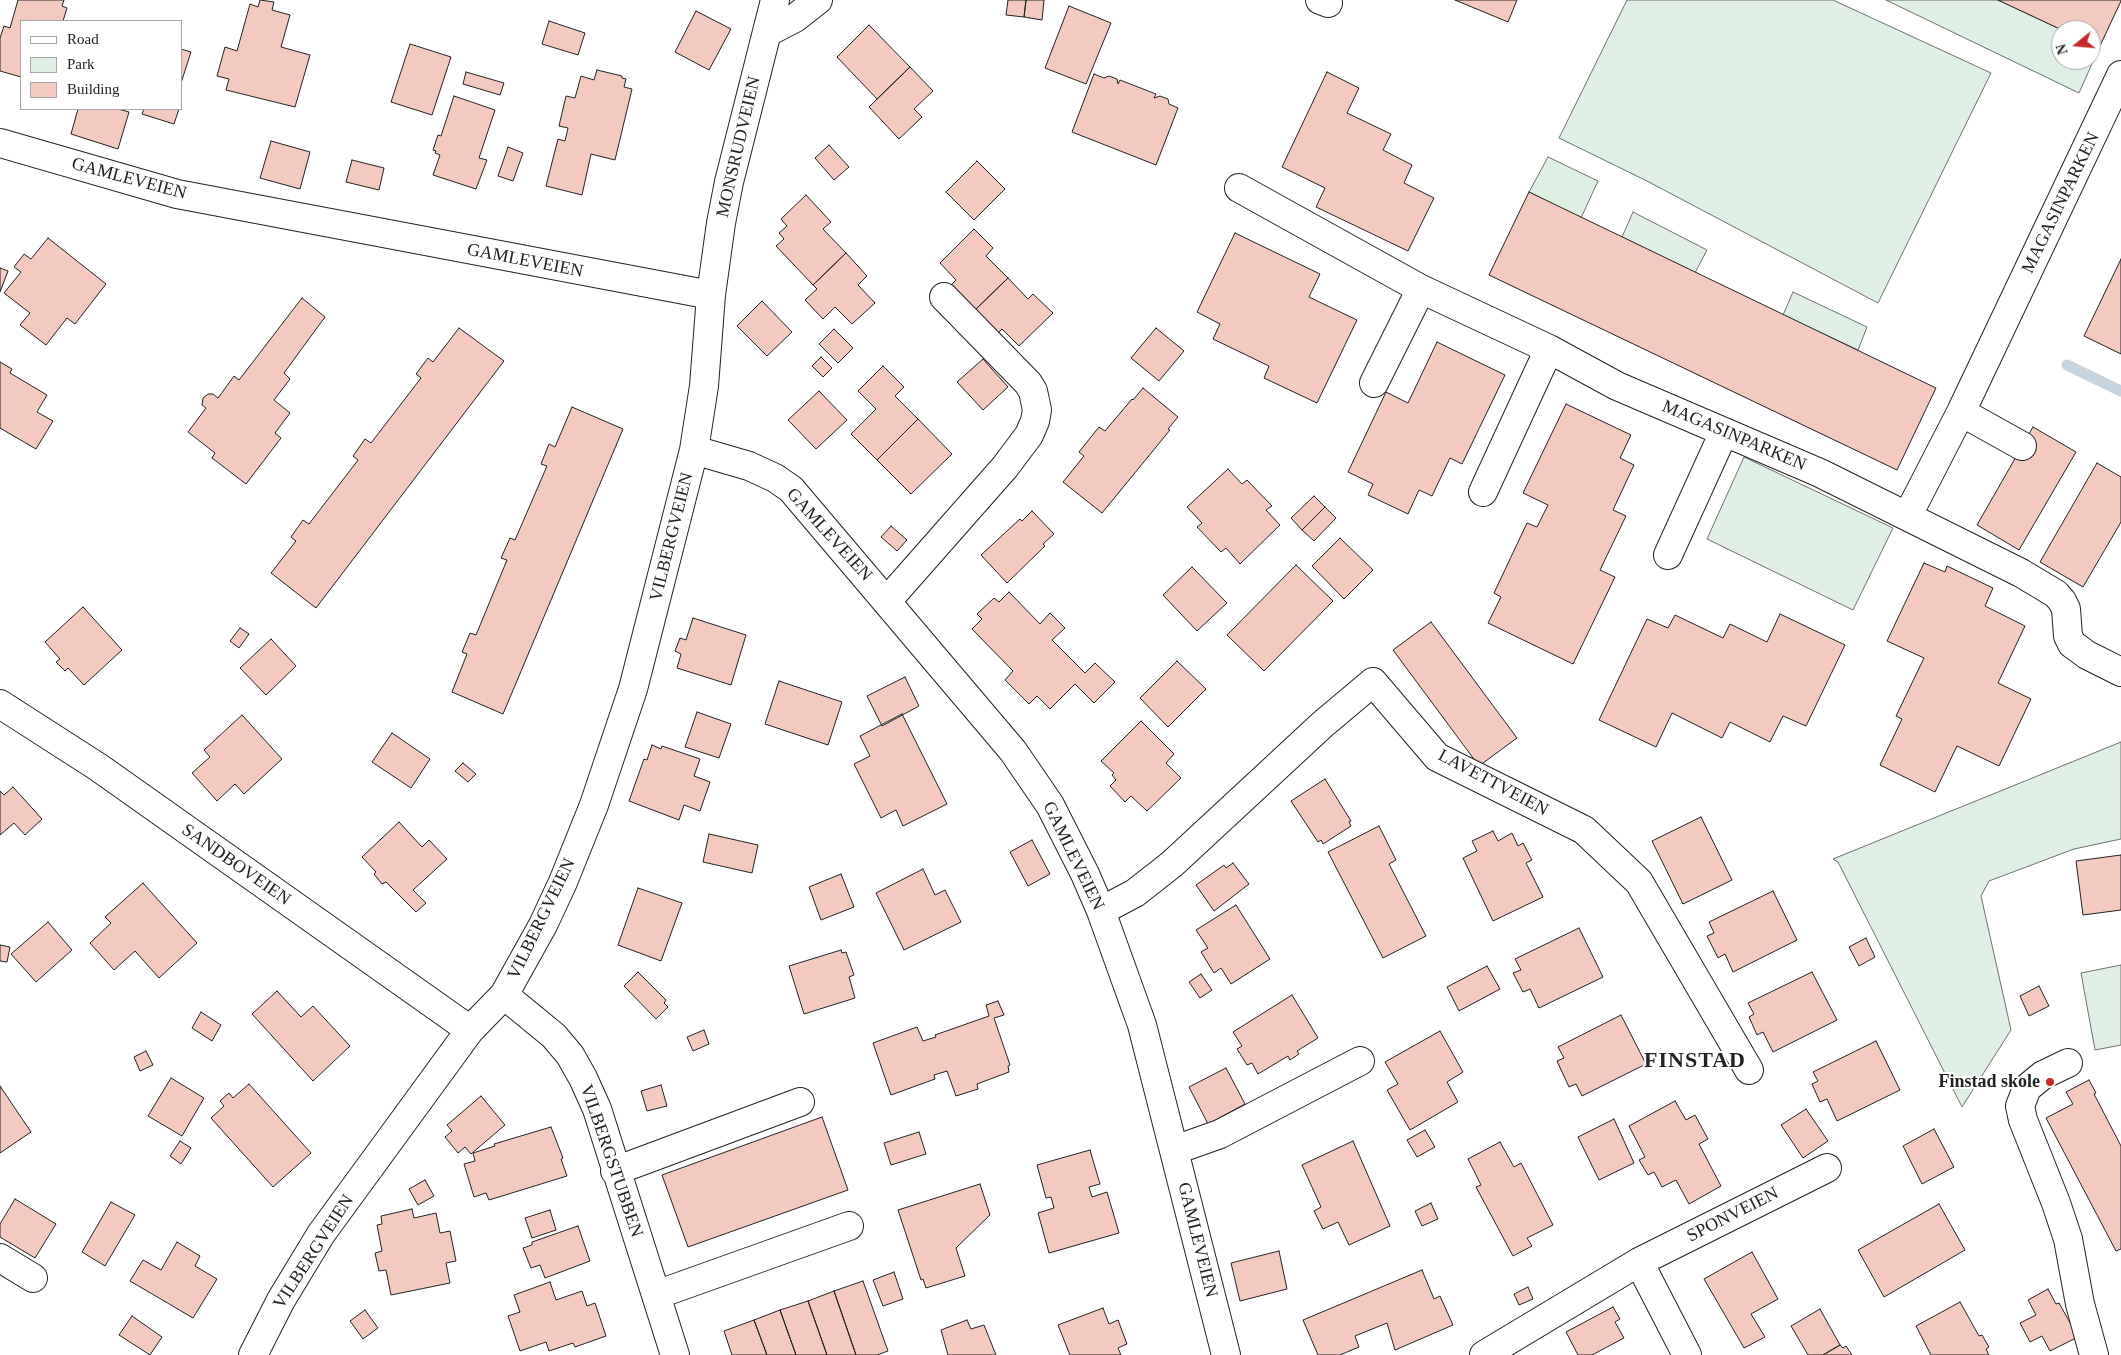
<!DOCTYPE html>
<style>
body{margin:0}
#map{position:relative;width:2121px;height:1355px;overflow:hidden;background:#fff;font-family:Georgia,serif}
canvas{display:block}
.legend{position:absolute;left:20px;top:20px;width:162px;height:90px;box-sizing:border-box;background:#fff;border:1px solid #a7a7a7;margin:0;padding:6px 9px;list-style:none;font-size:15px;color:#222}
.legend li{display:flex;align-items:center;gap:10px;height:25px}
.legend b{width:25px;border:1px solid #a7a7a7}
.north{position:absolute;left:2051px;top:20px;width:50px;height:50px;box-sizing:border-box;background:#fff;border:1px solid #a7a7a7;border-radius:50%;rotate:253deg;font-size:14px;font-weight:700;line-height:20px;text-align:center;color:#222}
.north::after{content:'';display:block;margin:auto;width:18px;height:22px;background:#c62828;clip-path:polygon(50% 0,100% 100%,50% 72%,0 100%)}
</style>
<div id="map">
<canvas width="2121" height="1355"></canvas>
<ul class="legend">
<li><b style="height:6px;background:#fff"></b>Road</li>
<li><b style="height:14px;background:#e0efe3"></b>Park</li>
<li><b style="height:14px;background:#f3c9c0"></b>Building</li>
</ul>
<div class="north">N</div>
</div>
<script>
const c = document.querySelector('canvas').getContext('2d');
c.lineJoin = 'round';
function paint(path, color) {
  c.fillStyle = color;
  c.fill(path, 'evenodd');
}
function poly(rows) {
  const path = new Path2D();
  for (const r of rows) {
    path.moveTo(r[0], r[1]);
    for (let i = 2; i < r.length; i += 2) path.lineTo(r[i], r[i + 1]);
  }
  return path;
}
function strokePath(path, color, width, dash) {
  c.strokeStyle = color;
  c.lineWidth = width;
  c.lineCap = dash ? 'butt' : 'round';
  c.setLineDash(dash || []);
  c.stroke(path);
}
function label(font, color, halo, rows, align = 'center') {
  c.font = font + ' Georgia,serif';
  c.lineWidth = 4;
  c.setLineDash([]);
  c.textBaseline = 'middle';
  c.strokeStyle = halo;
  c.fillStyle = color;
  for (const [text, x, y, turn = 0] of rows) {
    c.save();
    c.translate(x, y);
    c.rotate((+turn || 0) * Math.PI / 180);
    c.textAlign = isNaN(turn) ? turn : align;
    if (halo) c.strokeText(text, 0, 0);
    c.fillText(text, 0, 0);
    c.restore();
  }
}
const green = poly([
 [1627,0,1833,0,1991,73,1878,303,1647,181,1559,138,1627,0],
 [1886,0,1998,0,2062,30,2061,60,2091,60,2091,44,2099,48,2079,93,1886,0],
 [1548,157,1598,181,1581,218,1529,192,1548,157],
 [1633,212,1707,250,1695,273,1622,237,1633,212],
 [1793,292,1867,327,1858,350,1783,315,1793,292],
 [1744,457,1893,528,1853,610,1707,539,1744,457],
 [2121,742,2121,839,2074,849,1989,881,1981,896,2011,1030,1962,1107,1838,862,1833,859,2121,742],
 [2121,965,2121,1045,2095,1050,2081,973,2121,965]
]);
paint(green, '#e0efe3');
strokePath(green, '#6f6f6f', 1);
strokePath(poly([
 [2067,365,2121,391]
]), '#c7d3dd', 11);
const building = poly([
 [18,0,64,0,62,6,67,8,63,21,21,21,21,77,0,71,0,38,4,26,10,28,18,0],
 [260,0,274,2,272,10,290,15,281,47,310,55,295,107,226,90,229,79,217,76,225,47,237,51,250,4,258,7,260,0],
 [1008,0,1026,0,1024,17,1006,15,1008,0],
 [1026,0,1044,0,1042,20,1024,17,1026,0],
 [1455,0,1517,0,1508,22,1455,0],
 [1998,0,2121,0,2121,1,2099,48,2091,44,2091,30,2062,30,1998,0],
 [1069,6,1111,23,1086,84,1045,68,1069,6],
 [696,11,731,29,709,70,675,52,696,11],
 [549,21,585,33,578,55,542,44,549,21],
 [869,25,910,67,877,99,837,57,869,25],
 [410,44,451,57,432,115,391,102,410,44],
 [181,49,191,52,181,83,181,49],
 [910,67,933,91,914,109,922,117,899,139,869,107,910,67],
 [597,70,622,76,622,78,626,79,624,87,632,89,615,160,591,154,582,195,546,186,558,139,565,141,568,128,559,126,566,96,575,98,581,76,594,80,597,70],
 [466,72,504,83,500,95,463,84,466,72],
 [1327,72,1359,88,1347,113,1391,134,1383,150,1412,165,1404,183,1434,198,1408,251,1316,207,1325,188,1282,167,1327,72],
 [1094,74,1104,78,1109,76,1117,79,1118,84,1120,80,1156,94,1154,98,1160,96,1168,99,1169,104,1178,108,1156,165,1072,132,1094,74],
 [454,96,495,110,479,158,487,160,476,189,433,175,440,155,435,153,436,151,433,150,438,135,441,136,454,96],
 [78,109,118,109,129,112,118,149,71,134,78,109],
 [144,109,179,109,174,124,142,114,144,109],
 [271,141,310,152,300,189,260,178,271,141],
 [829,145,849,167,834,180,815,158,829,145],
 [508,147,523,153,513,181,498,176,508,147],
 [352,160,384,168,379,190,346,182,352,160],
 [977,161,1005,189,974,220,946,192,977,161],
 [1529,192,1936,388,1897,470,1489,275,1529,192],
 [806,195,831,222,823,229,846,253,813,285,776,246,784,239,779,233,787,226,781,219,806,195],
 [974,229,993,248,986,256,1008,278,975,310,951,285,956,280,940,263,974,229],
 [1235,233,1320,274,1309,297,1357,320,1317,403,1264,378,1269,366,1213,339,1220,324,1197,312,1235,233],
 [48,238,106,284,75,324,67,318,46,345,20,325,30,313,4,293,21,272,14,267,24,254,31,259,48,238],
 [846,253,867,276,858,285,875,303,852,324,835,307,823,319,805,300,817,289,813,285,846,253],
 [2121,259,2121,354,2084,336,2121,259],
 [0,268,8,271,0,292,0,268],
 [1008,278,1028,299,1033,294,1053,313,1019,346,1002,329,998,333,975,310,1008,278],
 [302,298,325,317,284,373,290,379,274,400,290,413,275,433,281,438,246,484,212,458,215,453,188,432,206,408,202,405,203,398,208,394,213,394,218,398,234,376,239,380,302,298],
 [762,301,792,332,767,356,737,326,762,301],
 [459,328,504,361,316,608,271,573,296,541,291,537,303,520,309,524,358,460,353,456,365,439,371,443,421,378,416,374,428,358,433,362,459,328],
 [1156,328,1184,351,1159,381,1131,358,1156,328],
 [834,329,853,348,838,363,819,344,834,329],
 [1437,342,1505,375,1462,464,1450,458,1432,496,1419,490,1408,514,1368,495,1373,484,1348,472,1386,392,1408,403,1437,342],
 [821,357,832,368,823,377,812,366,821,357],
 [983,359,1008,387,983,410,957,382,983,359],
 [0,362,12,369,10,373,47,395,37,412,53,421,36,449,0,428,0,362],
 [883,366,904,387,895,396,918,419,877,460,851,434,876,409,858,391,883,366],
 [1143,388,1178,417,1168,429,1170,430,1102,513,1063,482,1084,456,1079,452,1099,427,1105,431,1132,399,1133,400,1143,388],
 [819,391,847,420,816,449,788,420,819,391],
 [1566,404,1631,435,1620,458,1634,465,1613,510,1626,516,1600,570,1615,577,1573,664,1488,623,1501,597,1494,593,1527,523,1537,527,1548,505,1523,493,1566,404],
 [572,407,623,429,503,714,452,692,467,654,462,652,470,633,476,635,507,560,501,558,510,538,515,540,547,466,541,464,549,444,555,447,572,407],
 [918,419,952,454,911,494,877,460,918,419],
 [2033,427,2076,452,2019,550,1977,525,2033,427],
 [2097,463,2121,477,2121,522,2083,587,2040,562,2097,463],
 [1228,469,1242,484,1247,480,1272,506,1266,510,1280,525,1240,564,1226,548,1221,552,1197,527,1202,523,1187,507,1228,469],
 [1314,496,1325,507,1302,530,1291,518,1314,496],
 [1325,507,1336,518,1314,541,1302,530,1325,507],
 [1032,511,1054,534,1043,544,1045,546,1007,583,981,555,1020,519,1022,521,1032,511],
 [891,526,907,540,897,551,881,537,891,526],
 [1340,538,1373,570,1344,599,1312,566,1340,538],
 [1924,563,1945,572,1947,566,1993,588,1985,606,2025,626,1998,683,2031,699,1999,766,1957,746,1935,792,1880,765,1902,719,1896,716,1924,658,1887,641,1924,563],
 [1296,565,1333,601,1264,671,1227,635,1296,565],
 [1192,567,1227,603,1197,631,1163,595,1192,567],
 [1009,592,1040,624,1050,613,1065,628,1052,640,1085,673,1095,663,1115,682,1094,703,1075,684,1050,709,1037,696,1029,704,1005,680,1013,671,972,629,982,619,977,614,994,598,999,602,1009,592],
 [83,607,122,650,84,685,68,668,65,671,56,662,60,659,45,642,83,607],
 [1780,614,1845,645,1806,726,1783,716,1770,742,1730,722,1722,738,1672,713,1656,747,1599,720,1647,619,1668,628,1675,615,1723,638,1730,624,1767,642,1780,614],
 [693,618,746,635,731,685,677,668,681,654,675,651,680,638,686,640,693,618],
 [1431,622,1517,738,1479,766,1393,650,1431,622],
 [240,628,249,634,239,648,230,641,240,628],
 [271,639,296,666,266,695,240,668,271,639],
 [1177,661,1206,689,1168,727,1140,698,1177,661],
 [905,677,919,706,882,726,867,696,905,677],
 [779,681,842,702,828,745,765,724,779,681],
 [697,712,731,724,719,758,685,747,697,712],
 [902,714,947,804,903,826,896,810,881,818,854,764,870,756,860,736,902,714],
 [242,715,282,759,244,794,235,784,217,801,192,773,210,757,204,750,242,715],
 [1141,721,1174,754,1166,763,1181,778,1147,811,1131,796,1125,802,1110,786,1116,780,1112,775,1114,773,1101,761,1141,721],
 [392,733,430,759,411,788,372,762,392,733],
 [652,745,661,749,662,746,700,759,694,776,710,782,700,811,684,805,679,820,629,801,644,759,647,760,652,745],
 [463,763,476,774,468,782,455,771,463,763],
 [1325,779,1351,821,1349,822,1351,826,1323,844,1321,840,1318,842,1291,801,1325,779],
 [13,787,42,819,25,835,14,823,0,835,0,791,4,795,13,787],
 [1701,817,1732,880,1683,904,1652,841,1701,817],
 [399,822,422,847,429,840,447,859,413,890,426,903,416,912,386,882,382,884,374,874,376,872,362,857,399,822],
 [1379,826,1396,860,1389,864,1426,936,1383,958,1328,852,1379,826],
 [1493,831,1498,841,1512,833,1518,846,1523,843,1532,860,1526,863,1543,897,1493,921,1463,858,1477,851,1472,841,1493,831],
 [709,834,758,845,752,873,703,862,709,834],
 [1032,840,1050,874,1028,886,1010,852,1032,840],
 [2121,855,2121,910,2083,915,2076,861,2121,855],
 [1233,863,1249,884,1214,911,1196,885,1224,865,1226,868,1233,863],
 [923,869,935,895,945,890,961,922,904,950,876,893,923,869],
 [841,874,854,907,821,920,809,887,841,874],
 [143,883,197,943,159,978,135,951,114,970,90,943,111,923,105,917,143,883],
 [638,888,682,903,661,961,618,945,638,888],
 [1773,891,1797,940,1733,972,1725,954,1718,958,1707,936,1714,933,1709,922,1773,891],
 [1236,905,1270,959,1231,984,1221,968,1214,973,1201,952,1208,948,1196,930,1236,905],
 [48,922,72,950,36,982,11,954,48,922],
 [1579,928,1603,977,1539,1008,1530,989,1523,992,1513,973,1521,970,1515,959,1579,928],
 [1866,938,1875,957,1859,966,1849,947,1866,938],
 [0,945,10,947,7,962,0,961,0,945],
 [841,950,842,953,846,952,854,975,849,977,855,998,804,1014,789,966,841,950],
 [1487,966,1500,989,1459,1011,1447,987,1487,966],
 [638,972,666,1000,664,1003,668,1007,656,1019,624,986,638,972],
 [1812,972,1837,1020,1773,1052,1763,1032,1757,1035,1749,1017,1754,1014,1748,1003,1812,972],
 [1201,974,1212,990,1200,998,1189,982,1201,974],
 [2039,986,2049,1006,2029,1016,2020,996,2039,986],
 [277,991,301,1017,313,1006,350,1046,313,1081,252,1014,277,991],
 [1292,995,1318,1038,1297,1051,1299,1054,1290,1060,1288,1056,1258,1074,1252,1063,1247,1065,1237,1049,1242,1046,1233,1032,1292,995],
 [998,1001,1004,1015,994,1018,1010,1065,1008,1066,1009,1072,977,1084,978,1089,956,1096,947,1071,934,1075,935,1079,891,1095,873,1043,917,1027,923,1041,936,1037,935,1035,989,1016,986,1005,998,1001],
 [201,1012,221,1025,212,1041,192,1028,201,1012],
 [1621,1015,1646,1064,1582,1096,1576,1084,1569,1087,1557,1061,1564,1058,1558,1047,1621,1015],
 [704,1030,709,1044,693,1051,687,1037,704,1030],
 [1440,1031,1463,1072,1447,1082,1458,1102,1410,1130,1387,1090,1398,1084,1385,1062,1440,1031],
 [1876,1041,1900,1090,1837,1121,1827,1099,1820,1102,1812,1084,1818,1081,1813,1072,1876,1041],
 [146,1051,153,1065,140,1071,134,1057,146,1051],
 [1226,1068,1245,1104,1208,1124,1189,1087,1226,1068],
 [171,1078,204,1098,182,1136,148,1116,171,1078],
 [2089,1080,2096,1093,2094,1094,2121,1146,2121,1249,2116,1251,2046,1118,2073,1104,2066,1092,2089,1080],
 [249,1084,311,1153,273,1187,211,1118,224,1106,220,1101,229,1093,233,1098,249,1084],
 [661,1085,667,1106,647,1111,641,1091,661,1085],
 [0,1086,31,1132,0,1153,0,1086],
 [481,1096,505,1125,471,1154,465,1147,458,1153,445,1137,452,1131,447,1125,481,1096],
 [1675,1101,1686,1120,1695,1115,1708,1139,1699,1144,1721,1186,1689,1204,1676,1180,1662,1187,1654,1172,1648,1175,1639,1160,1645,1157,1629,1126,1675,1101],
 [1806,1109,1828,1141,1803,1158,1781,1125,1806,1109],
 [822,1117,848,1190,688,1247,662,1175,822,1117],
 [1614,1119,1634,1163,1599,1180,1578,1137,1614,1119],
 [551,1127,563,1158,561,1159,567,1176,489,1200,486,1193,474,1197,464,1164,475,1161,473,1153,495,1146,494,1144,551,1127],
 [1934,1129,1954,1167,1922,1184,1903,1146,1934,1129],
 [1425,1130,1435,1147,1417,1157,1407,1140,1425,1130],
 [919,1132,926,1154,891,1165,884,1143,919,1132],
 [180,1141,191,1148,181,1164,170,1156,180,1141],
 [1353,1141,1390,1226,1349,1245,1338,1222,1323,1229,1314,1211,1321,1207,1302,1165,1353,1141],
 [1500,1142,1514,1167,1521,1163,1553,1225,1527,1238,1532,1246,1513,1256,1476,1187,1481,1185,1468,1159,1500,1142],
 [1090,1150,1100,1184,1089,1187,1092,1197,1107,1192,1119,1233,1049,1253,1038,1213,1054,1208,1051,1197,1046,1198,1037,1165,1090,1150],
 [425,1180,434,1196,418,1205,409,1189,425,1180],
 [980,1184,990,1215,956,1248,965,1276,926,1288,923,1279,921,1280,898,1210,980,1184],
 [15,1199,56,1224,35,1258,0,1237,0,1224,15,1199],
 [111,1202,135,1215,105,1266,82,1252,111,1202],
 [1431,1203,1438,1219,1422,1226,1415,1211,1431,1203],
 [1939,1204,1965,1250,1884,1297,1858,1250,1939,1204],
 [412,1209,414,1218,436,1213,440,1233,450,1231,456,1261,446,1263,450,1283,391,1295,386,1270,379,1271,375,1253,382,1251,377,1225,382,1224,381,1216,412,1209],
 [550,1210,556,1230,532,1238,525,1218,550,1210],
 [578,1226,590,1261,545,1278,540,1265,531,1268,523,1248,532,1245,532,1242,578,1226],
 [177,1242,200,1256,195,1266,217,1279,193,1318,130,1281,143,1260,161,1270,177,1242],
 [1279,1251,1287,1289,1240,1301,1231,1263,1279,1251],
 [1752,1252,1778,1299,1751,1314,1765,1337,1744,1348,1704,1279,1752,1252],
 [1422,1270,1434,1299,1440,1296,1453,1325,1395,1350,1387,1323,1355,1336,1359,1347,1340,1355,1318,1355,1303,1320,1422,1270],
 [894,1272,903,1299,883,1306,873,1280,894,1272],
 [863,1281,888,1351,877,1355,856,1355,834,1291,863,1281],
 [550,1282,556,1300,582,1291,587,1306,595,1303,606,1336,575,1347,573,1343,549,1351,546,1342,520,1351,508,1316,520,1312,514,1295,550,1282],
 [1528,1287,1533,1299,1519,1305,1514,1294,1528,1287],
 [2048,1289,2056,1304,2059,1303,2078,1337,2050,1351,2042,1336,2030,1342,2020,1323,2036,1315,2028,1300,2048,1289],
 [834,1291,856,1355,827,1355,808,1301,834,1291],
 [808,1301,827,1355,796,1355,780,1310,808,1301],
 [1960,1302,1979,1336,1982,1335,1989,1347,1986,1349,1989,1355,1931,1355,1916,1326,1960,1302],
 [1613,1307,1620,1319,1615,1322,1624,1338,1592,1355,1578,1355,1566,1332,1613,1307],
 [1103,1308,1109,1324,1118,1320,1127,1344,1118,1348,1121,1355,1070,1355,1058,1325,1103,1308],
 [1820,1309,1840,1345,1823,1355,1808,1355,1791,1326,1820,1309],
 [365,1310,378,1328,363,1339,350,1321,365,1310],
 [780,1310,796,1355,767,1355,754,1320,780,1310],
 [132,1316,162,1337,150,1355,119,1335,132,1316],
 [754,1320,767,1355,732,1355,724,1331,754,1320],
 [967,1320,971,1329,984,1325,996,1355,948,1355,941,1330,967,1320],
 [1840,1345,1843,1348,1846,1346,1852,1355,1823,1355,1840,1345]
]);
paint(building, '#f3c9c0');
strokePath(building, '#222', 1);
const minor = poly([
 [775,0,729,182,721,223,711,295,704,386,694,450,749,466,775,478,791,489,1013,751,1050,805,1085,874,1101,911,1142,1025,1226,1355],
 [1320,0,1328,3],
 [768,32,795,18,818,0],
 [0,143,177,194,711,295],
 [1239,188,1421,289,1549,349,1617,386,1820,473,2021,573,2056,594,2062,601,2066,609,2068,636,2072,644,2087,655,2121,672],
 [1374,383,1421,289],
 [1961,412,2022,446],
 [1483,492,1549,349],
 [1908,515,1961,412,2121,75],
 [1668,555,1724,432],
 [887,601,1005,467,1029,435,1035,421,1037,410,1033,391,1028,383,944,297],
 [0,704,98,767,470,1030],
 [1101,911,1135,893,1172,864,1323,724,1373,682,1437,757,1584,830,1639,882,1749,1070],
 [504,995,554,1036,570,1055,583,1078,597,1109,675,1355],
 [2068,1063,2043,1075,2027,1088,2020,1106,2023,1120,2056,1203,2068,1239,2080,1304,2094,1355],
 [1175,1150,1220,1134,1360,1061],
 [615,1171,800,1102],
 [0,1258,33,1278],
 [1639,1262,1687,1355],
 [656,1295,849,1226],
 [253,1355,281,1300,321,1234,470,1030,504,995,543,925,563,882,594,805,633,689,694,450],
 [1484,1355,1639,1262,1827,1168]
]);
strokePath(minor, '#222', 30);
strokePath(minor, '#fff', 28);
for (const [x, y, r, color] of [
 [2050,1082,5,"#c62828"]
]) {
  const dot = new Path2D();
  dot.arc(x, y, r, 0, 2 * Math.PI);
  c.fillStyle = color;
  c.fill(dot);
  strokePath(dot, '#fff', 2);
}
label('18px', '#222', '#fff', [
 ["MONSRUDVEIEN",739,147,-77],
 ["GAMLEVEIEN",129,179,15],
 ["MAGASINPARKEN",2061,203,-64],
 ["GAMLEVEIEN",525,261,11],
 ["MAGASINPARKEN",1734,436,23],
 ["GAMLEVEIEN",829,535,48],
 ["VILBERGVEIEN",672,537,-76],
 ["LAVETTVEIEN",1493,783,28],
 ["GAMLEVEIEN",1073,856,64],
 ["SANDBOVEIEN",236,865,35],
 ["VILBERGVEIEN",542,919,-64],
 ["VILBERGSTUBBEN",611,1161,71],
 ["SPONVEIEN",1733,1215,-27],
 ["GAMLEVEIEN",1197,1240,76],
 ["VILBERGVEIEN",314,1252,-57]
]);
label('bold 18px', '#222', '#fff', [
 ["Finstad skole",2040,1082]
], 'right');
c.letterSpacing = '1px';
label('bold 22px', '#222', '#fff', [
 ["FINSTAD",1695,1061]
]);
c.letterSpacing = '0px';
</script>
